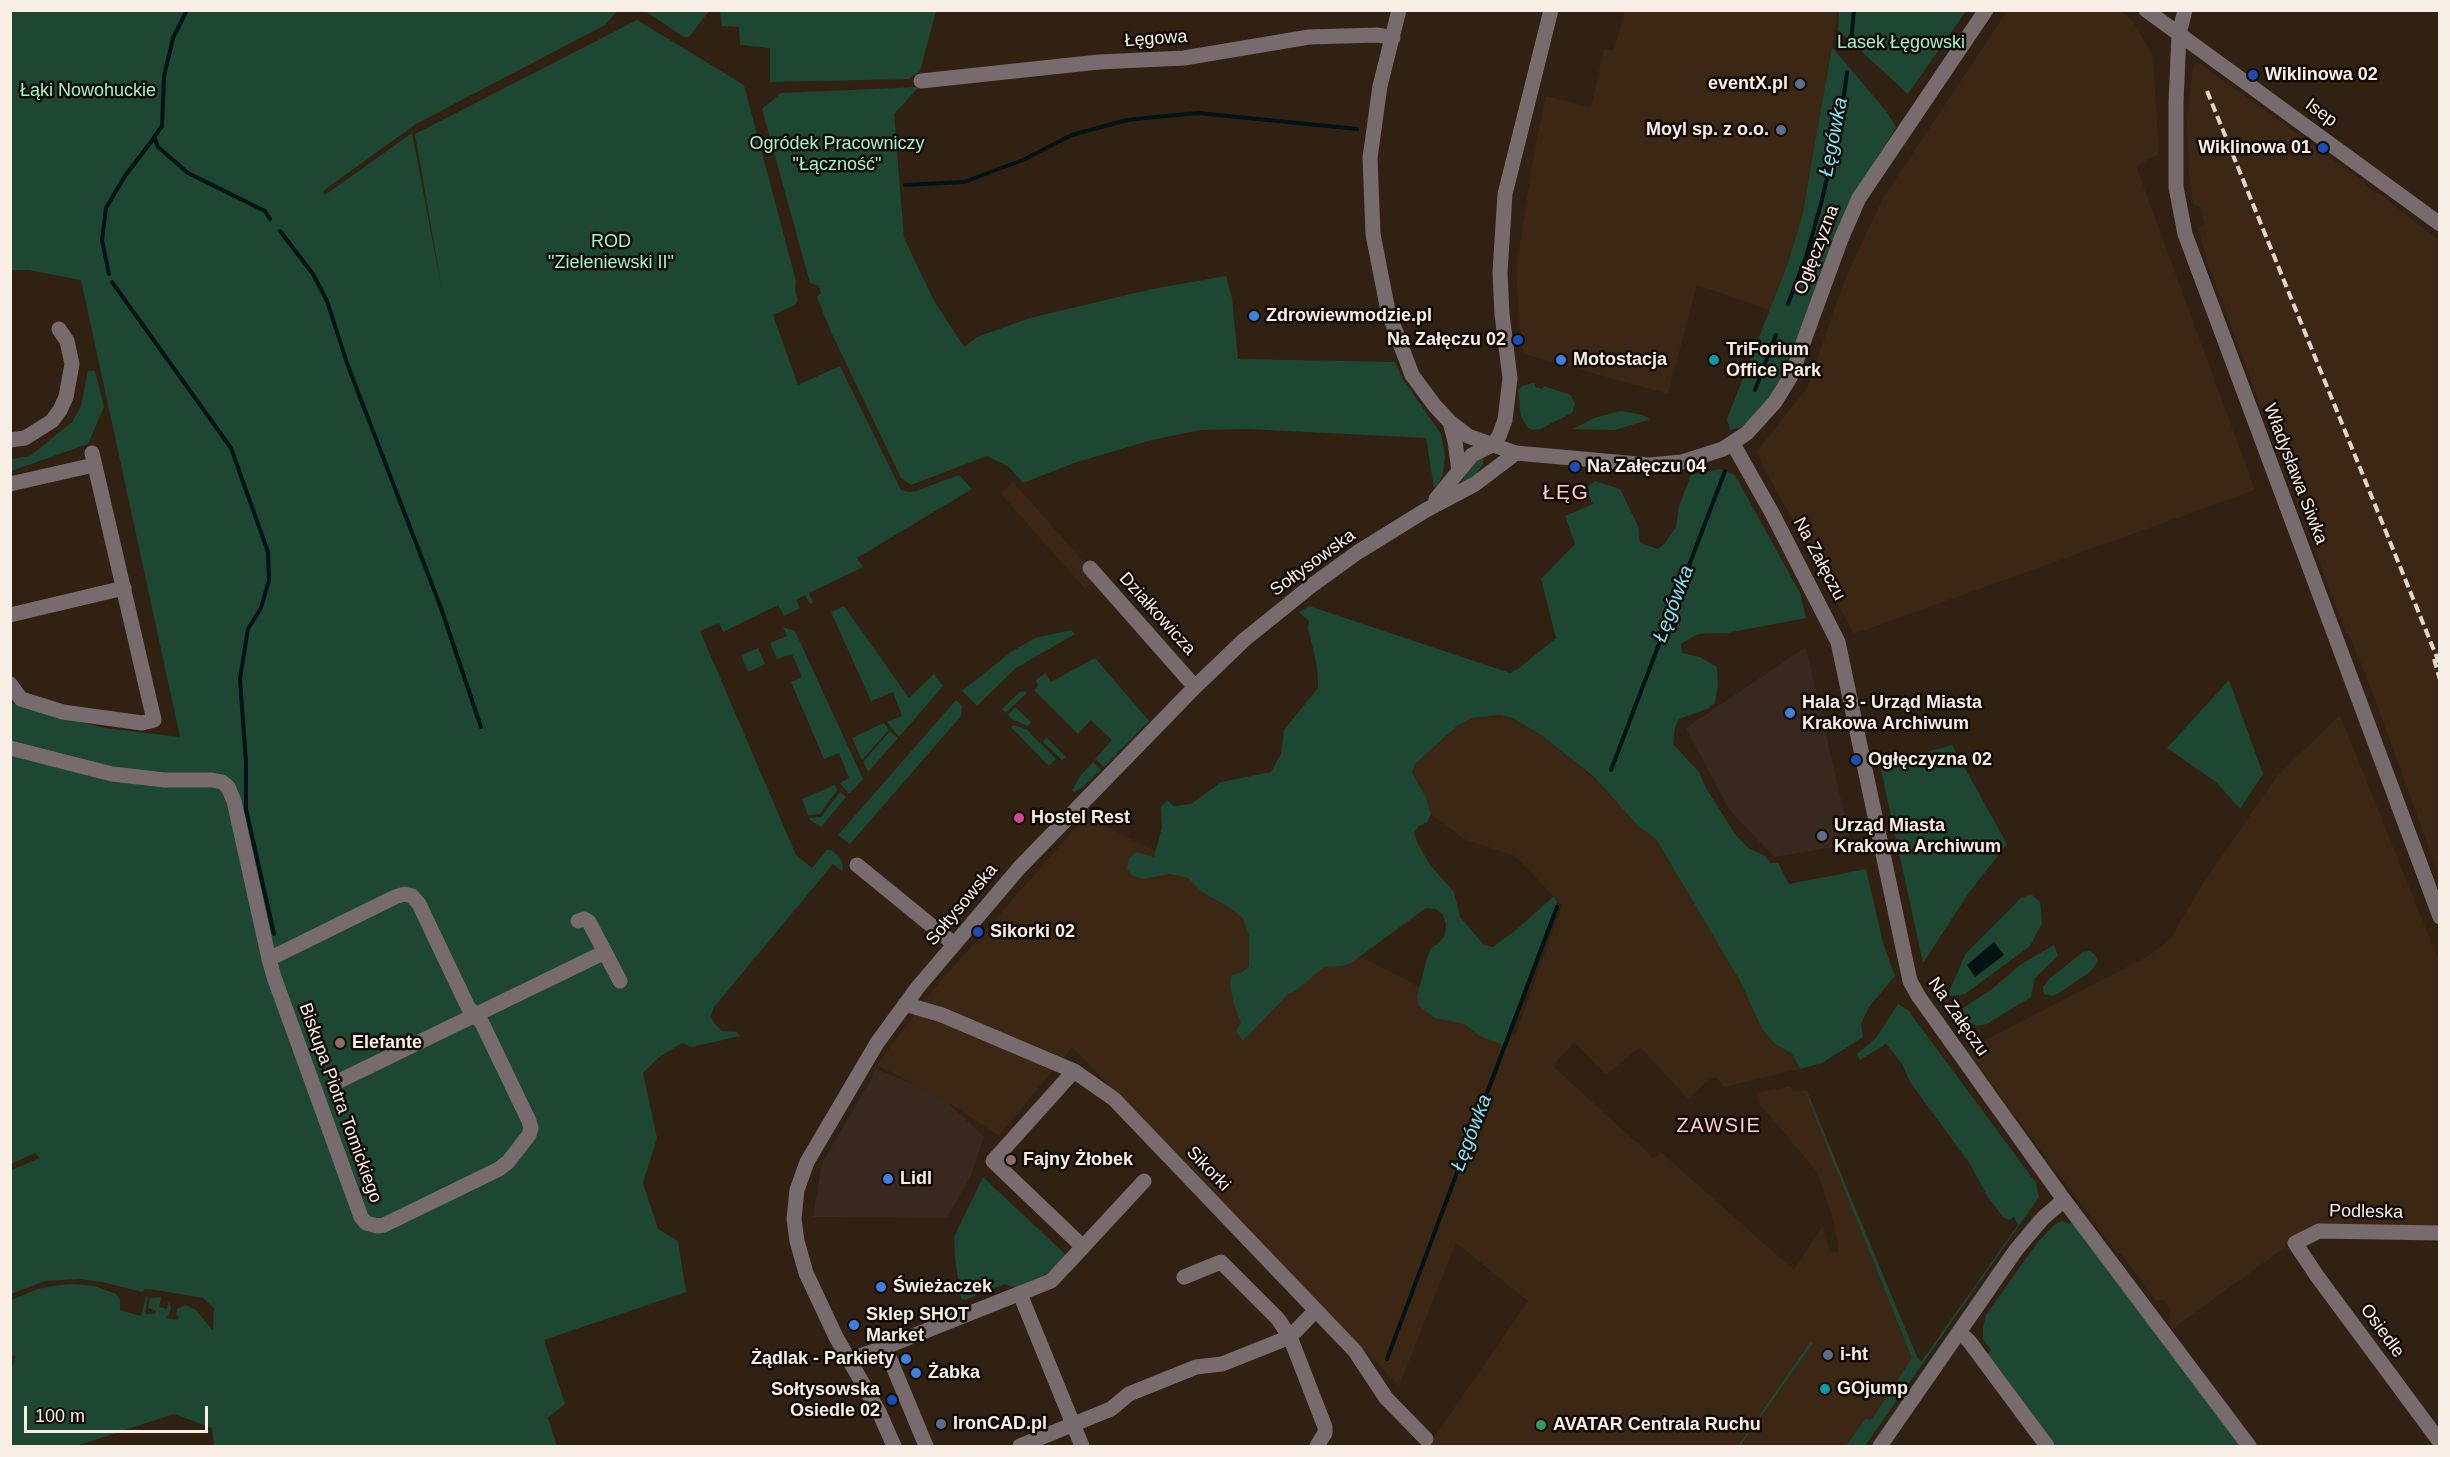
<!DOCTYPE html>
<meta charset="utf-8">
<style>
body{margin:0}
#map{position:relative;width:2450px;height:1457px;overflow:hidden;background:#312113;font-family:Arial,sans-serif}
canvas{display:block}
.frame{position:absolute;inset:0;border:12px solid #f9eee5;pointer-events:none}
.scale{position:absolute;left:24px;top:1406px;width:184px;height:27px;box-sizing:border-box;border:3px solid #f9eee5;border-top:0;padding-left:8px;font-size:18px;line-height:21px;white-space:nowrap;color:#f9eee5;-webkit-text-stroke:4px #140c07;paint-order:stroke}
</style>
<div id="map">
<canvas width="2450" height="1457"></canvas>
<div class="frame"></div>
<div class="scale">100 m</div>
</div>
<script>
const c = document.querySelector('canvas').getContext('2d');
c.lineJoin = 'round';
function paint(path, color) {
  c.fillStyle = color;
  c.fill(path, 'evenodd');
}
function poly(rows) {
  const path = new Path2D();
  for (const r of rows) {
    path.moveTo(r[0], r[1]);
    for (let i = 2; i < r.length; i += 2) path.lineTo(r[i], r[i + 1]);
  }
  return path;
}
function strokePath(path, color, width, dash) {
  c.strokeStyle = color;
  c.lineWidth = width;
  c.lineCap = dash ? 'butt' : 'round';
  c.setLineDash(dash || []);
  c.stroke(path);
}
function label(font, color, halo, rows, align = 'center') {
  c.font = font + ' Arial,sans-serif';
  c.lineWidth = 5;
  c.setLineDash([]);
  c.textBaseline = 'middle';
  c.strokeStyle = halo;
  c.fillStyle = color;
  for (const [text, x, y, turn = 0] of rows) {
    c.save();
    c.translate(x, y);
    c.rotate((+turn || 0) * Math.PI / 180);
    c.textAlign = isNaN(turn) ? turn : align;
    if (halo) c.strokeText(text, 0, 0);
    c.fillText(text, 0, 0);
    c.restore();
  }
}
paint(poly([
 [1806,647,1851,844,1774,857,1729,809,1686,728],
 [874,1068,918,1086,945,1100,984,1137,971,1175,947,1218,813,1217,822,1163,872,1078]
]), '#392820');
paint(poly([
 [1625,11,1836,11,1836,22,1821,118,1802,217,1788,263,1770,310,1697,285,1668,394,1524,354,1521,344,1516,269,1535,147,1546,96,1591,107,1604,49,1614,50],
 [2007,11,2120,11,2132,20,2153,56,2159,154,2136,166,2255,490,1854,634,1761,462,1757,451,1807,388,1845,279,1883,198],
 [2199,63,2359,178,2375,193,2379,193,2439,241,2439,875,2369,683,2348,633,2346,633,2209,268,2198,228,2204,224,2201,207,2193,204,2189,176,2187,122,2193,65],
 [1013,482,1098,578,1085,589,1001,494],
 [1500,715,1513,718,1541,735,1594,778,1639,827,1656,839,1740,981,1762,1029,1775,1044,1792,1054,1800,1069,1725,1087,1717,1078,1710,1079,1688,1099,1640,1047,1606,1075,1574,1042,1553,1066,1637,1143,1638,1142,1653,1159,1661,1152,1794,1270,1823,1225,1830,1252,1839,1251,1833,1219,1817,1172,1758,1102,1757,1093,1790,1086,1793,1092,1806,1090,1808,1092,1917,1357,1856,1446,1428,1446,1528,1301,1456,1243,1399,1386,1072,1047,999,1136,941,1098,877,1065,933,990,1086,816,1515,1036,1562,905,1515,856,1464,839,1431,814,1426,797,1412,773,1415,764,1457,726,1472,718],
 [2340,715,2439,961,2439,1227,2289,1240,2284,1248,2172,1329,2168,1320,2171,1311,2164,1300,2155,1300,2121,1253,2117,1253,1966,1050,2150,955,2171,938,2202,885,2277,776]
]), '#3c2614');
paint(poly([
 [10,11,617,11,605,25,416,124,323,191,325,195,412,133,442,290,415,134,637,20,744,85,796,281,795,290,798,300,795,305,773,315,798,385,840,366,901,490,909,492,916,491,959,475,972,489,857,558,863,567,809,593,813,602,810,604,805,595,796,600,800,608,784,616,778,605,723,632,719,623,700,631,796,855,812,868,827,850,831,850,840,857,843,867,842,871,833,864,714,1007,711,1016,714,1023,722,1031,737,1032,740,1036,692,1047,682,1043,658,1058,643,1073,657,1138,643,1183,658,1229,678,1241,686,1292,544,1340,565,1404,548,1418,557,1446,214,1446,212,1428,174,1414,76,1446,11,1446,11,1365,13,1365,15,1356,11,1355,11,1300,38,1289,52,1286,72,1284,95,1286,116,1294,120,1300,120,1310,141,1316,146,1296,148,1298,145,1313,148,1314,155,1314,156,1311,148,1308,150,1298,161,1297,159,1307,167,1309,169,1301,171,1309,167,1318,178,1320,179,1316,176,1315,177,1309,186,1305,196,1310,213,1331,214,1308,203,1298,156,1290,144,1289,143,1292,102,1282,79,1279,45,1281,11,1294,11,1170,40,1158,35,1153,11,1164,11,703,104,728,180,737,81,280,28,270,11,270],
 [645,11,709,11,689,37,684,37],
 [720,11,720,10,936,11,920,71,909,79,770,82,770,48,740,45,739,27,722,26],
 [1839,11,1839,10,1966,11,1908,94,1838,30],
 [1832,47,1886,111,1896,127,1859,188,1796,343,1771,398,1746,426,1730,430,1727,419,1788,263,1802,217],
 [919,87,894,114,904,238,933,299,964,347,977,337,1030,318,1152,289,1226,276,1232,298,1238,359,1395,362,1402,378,1441,434,1445,456,1443,474,1438,485,1434,488,1426,438,1248,429,1200,430,1152,440,1074,463,1023,483,1009,467,987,456,911,485,901,478,831,332,817,297,821,293,819,286,810,283,762,109,781,93],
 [88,371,95,371,104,407,88,444,11,471,11,459,30,456,72,422,81,406],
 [1532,383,1535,383,1535,387,1542,389,1544,386,1571,395,1575,404,1572,413,1540,429,1533,430,1528,428,1521,417,1518,390,1522,386],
 [1620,411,1634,413,1648,417,1649,420,1614,430,1573,429,1594,418],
 [1483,457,1483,464,1475,476,1460,484,1475,461],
 [1720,469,1735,475,1800,593,1806,618,1727,633,1698,634,1681,644,1682,653,1700,657,1717,667,1718,686,1715,703,1707,709,1679,719,1675,727,1673,744,1699,772,1706,788,1735,834,1748,848,1765,856,1770,863,1778,863,1789,884,1866,869,1883,943,1895,976,1869,1007,1861,1024,1863,1037,1822,1063,1800,1069,1792,1054,1775,1044,1762,1029,1740,981,1656,839,1639,827,1594,777,1541,735,1513,718,1500,715,1472,718,1457,726,1415,764,1412,773,1426,797,1431,814,1427,822,1419,826,1414,833,1417,842,1430,865,1454,892,1460,917,1484,945,1493,947,1516,930,1554,896,1557,902,1503,1045,1480,1036,1464,1024,1435,1018,1419,1006,1417,997,1427,958,1431,948,1439,943,1445,935,1446,924,1443,915,1436,909,1426,908,1351,963,1343,966,1324,967,1296,991,1288,994,1243,1041,1236,1031,1241,1022,1234,1005,1230,985,1232,975,1241,973,1249,966,1249,936,1243,918,1227,906,1202,892,1188,878,1170,874,1143,879,1133,876,1127,869,1129,859,1136,852,1154,857,1162,827,1161,807,1167,800,1174,806,1191,804,1221,782,1271,772,1281,754,1284,730,1318,688,1317,666,1308,628,1309,621,1299,612,1309,606,1510,673,1519,668,1556,638,1541,579,1575,544,1565,516,1593,504,1585,488,1595,481,1620,489,1638,526,1640,543,1658,549,1665,543,1676,527,1679,506,1691,475],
 [844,606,909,698,934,674,943,686,899,737,887,722,902,716,893,692,871,701,831,612],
 [783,627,795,631,863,779,849,794,840,783,849,778,839,753,824,759,791,682,802,677,792,654,777,659,770,643,787,636],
 [1071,630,1075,634,1016,668,977,706,962,691,1011,652,1035,638],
 [758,648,765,664,748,672,741,655],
 [1095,658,1149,721,1104,767,1095,759,1112,740,1091,720,1078,734,1034,690,1038,686,1036,680,1045,673,1051,682],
 [2229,680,2263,774,2240,809,2217,783,2167,748],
 [1025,691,1027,693,1005,713,1002,709,1020,692],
 [956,700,962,706,961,716,850,844,838,835],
 [1015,707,1031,722,1028,726,1011,719,1008,715],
 [884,723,889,730,862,760,852,738],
 [1014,725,1027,730,1056,759,1049,766,1011,727],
 [890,731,898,738,868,772,863,762],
 [1046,737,1066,757,1062,760,1043,742],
 [1952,745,2007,844,1968,894,1923,963,1880,765],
 [1093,762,1101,770,1082,788,1074,792,1072,790,1081,775],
 [835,785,837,790,820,814,808,815,802,799],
 [840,792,846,797,821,827,810,820,809,818,821,817],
 [2031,894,2040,902,2042,923,2030,946,1965,994,1950,996,1949,992,1966,953,2021,898],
 [2054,945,2058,956,2035,978,2031,997,1987,1024,1977,1026,1970,1023,1963,1015,1963,1008,1992,989,2020,965],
 [2090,951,2095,955,2098,961,2090,972,2059,993,2053,996,2044,994,2043,987,2049,979,2083,952],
 [1898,1004,1908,1010,2036,1183,2039,1197,1865,1446,1846,1446,1866,1418,1869,1420,1872,1419,1912,1358,1809,1101,1806,1090,1917,1357,1921,1362,2018,1225,2014,1217,2009,1220,2003,1217,1988,1197,1970,1164,1910,1082,1902,1064,1886,1044,1860,1060,1857,1054,1876,1038],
 [983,1177,1066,1255,1046,1274,1015,1288,1005,1284,965,1300,961,1299,955,1258,954,1237],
 [2034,1215,2035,1216,1870,1446,2002,1256],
 [2062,1221,2069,1224,2072,1221,2241,1446,2056,1446,1988,1354,1991,1350,1983,1339,1983,1328,1986,1315,2037,1243,2054,1225],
 [1811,1341,1813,1343,1740,1446,1738,1446]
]), '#1d4633');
paint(poly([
 [1994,942,2004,955,1975,977,1967,965]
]), '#021316');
strokePath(poly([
 [187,10,173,38,164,76,162,126,154,137,158,147,188,173,265,211,270,219],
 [1851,41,1854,10],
 [905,185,964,182,1023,160,1072,135,1127,120,1155,117,1198,113,1357,129],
 [280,231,313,274,327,301,348,366,441,608,481,727],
 [109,274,102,240,106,208,125,176,154,138],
 [112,282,231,448,268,552,269,580,261,608,248,629,240,679,246,762,246,809,274,934],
 [1788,304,1806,257,1821,204,1841,119,1847,72],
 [1755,390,1776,335],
 [1611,770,1725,471],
 [1387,1359,1557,907]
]), '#021316', 4);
strokePath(poly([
 [1399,10,1380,86,1370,158,1373,234,1388,311,1412,375,1435,406,1450,422,1468,436,1516,453,1649,465,1682,462,1723,449,1747,433,1775,402,1791,376,1841,239,1859,198,1986,10],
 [2146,10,2440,224],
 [2185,10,2179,34,2176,102,2176,187,2185,234,2440,917],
 [921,81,1099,62,1184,58,1309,37,1378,35,1393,38],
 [1450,422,1455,441,1459,471],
 [10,440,25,438,52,421,60,410,66,397,72,364,67,341,59,329],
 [1733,444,1772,513,1838,642,1910,981,1919,997,2064,1200,2249,1446],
 [10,484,94,465],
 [1436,499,1472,455,1492,445,1499,436,1505,420,1510,378,1502,314,1500,273,1505,194,1551,10],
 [1090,568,1195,687],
 [10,615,124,588],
 [10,684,21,699,63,712,142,723,154,720,92,453],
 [10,748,112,774,165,780,212,780,222,782,228,787,234,801,269,959,274,977,361,1217,366,1223,377,1226,384,1225,499,1169,508,1162,529,1135,531,1128,529,1121,482,1023,468,1007,419,904,412,896,404,894,395,897,269,959],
 [857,865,954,944],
 [578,921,584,919,589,922,620,981],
 [905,1004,942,1015,1074,1071,1114,1099,1355,1351,1386,1398,1426,1439],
 [335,1083,605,952],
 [2440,1233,2319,1231,2295,1243,2317,1276,2440,1442],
 [1083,1247,1144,1181],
 [1020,1294,1082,1446],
 [1316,1310,1290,1337,1325,1427,1325,1433,1317,1446],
 [1959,1332,1969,1341,2047,1446],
 [885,1347,1051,1281,1083,1247,993,1161,1074,1071],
 [849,1360,885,1347,926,1446],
 [894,1446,879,1412,836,1337,806,1273,797,1241,794,1219,797,1190,807,1162,877,1043,918,987,1020,867,1195,687,1244,640,1311,586,1358,552,1426,510,1475,484,1516,453],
 [1020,1446,1111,1409,1129,1394,1196,1367,1222,1364,1290,1337,1278,1319,1221,1262,1184,1277],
 [1880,1446,2016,1250,2043,1218,2064,1200]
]), '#776b6e', 15);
strokePath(poly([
 [2207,91,2440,665],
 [2434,659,2440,680]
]), '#e1d6cc', 4, [9, 4.5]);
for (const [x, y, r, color] of [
 [2253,75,6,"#1a4fb4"],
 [1800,84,6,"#5c6f8a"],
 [1781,130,6,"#5c6f8a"],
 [2323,148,6,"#1a4fb4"],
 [1254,316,6,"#3f7fe0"],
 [1518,340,6,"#1a4fb4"],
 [1561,360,6,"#3f7fe0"],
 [1714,360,6,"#0f9aa8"],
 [1575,467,6,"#1a4fb4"],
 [1790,713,6,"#3f7fe0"],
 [1856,760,6,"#1a4fb4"],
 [1019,818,6,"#d1479c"],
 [1822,836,6,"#5c6f8a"],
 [978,932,6,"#1a4fb4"],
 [340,1043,6,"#8d6e63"],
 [1011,1160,6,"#8d6e63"],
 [888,1179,6,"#3f7fe0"],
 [881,1287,6,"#3f7fe0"],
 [854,1325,6,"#3f7fe0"],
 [1828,1355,6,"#5c6f8a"],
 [906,1359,6,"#3f7fe0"],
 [916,1373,6,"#3f7fe0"],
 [1825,1389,6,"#0f9aa8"],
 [892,1400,6,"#1a4fb4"],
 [941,1424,6,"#5c6f8a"],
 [1541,1425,6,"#2e9e5b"]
]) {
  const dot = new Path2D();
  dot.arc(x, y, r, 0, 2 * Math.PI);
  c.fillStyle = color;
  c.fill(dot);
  strokePath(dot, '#140c07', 2);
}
label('18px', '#f9eee5', '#140c07', [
 ["Łęgowa",1156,39,-4],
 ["Isep",2321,113,36],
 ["Ogłęczyzna",1817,250,-69],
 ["Władysława Siwka",2295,474,69],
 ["Na Załęczu",1819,559,62],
 ["Sołtysowska",1313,563,-36],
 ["Działkowicza",1157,614,48],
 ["Sołtysowska",962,905,-50],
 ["Na Załęczu",1958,1017,55],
 ["Biskupa Piotra Tomickiego",340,1103,70],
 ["Sikorki",1208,1169,46],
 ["Podleska",2366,1212,1],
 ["Osiedle",2382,1331,54]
]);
label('18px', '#a4f2c9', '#140c07', [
 ["Lasek Łęgowski",1901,43],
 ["Łąki Nowohuckie",88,91],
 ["Ogródek Pracowniczy",837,144],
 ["\"Łączność\"",837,165],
 ["ROD",611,242],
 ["\"Zieleniewski II\"",611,263]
]);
label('bold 18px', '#f9eee5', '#140c07', [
 ["Wiklinowa 02",2265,75],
 ["eventX.pl",1788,84,"right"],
 ["Moyl sp. z o.o.",1769,130,"right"],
 ["Wiklinowa 01",2311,148,"right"],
 ["Zdrowiewmodzie.pl",1266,316],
 ["Na Załęczu 02",1506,340,"right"],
 ["TriForium",1726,350],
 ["Office Park",1726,371],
 ["Motostacja",1573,360],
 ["Na Załęczu 04",1587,467],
 ["Hala 3 - Urząd Miasta",1802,703],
 ["Krakowa Archiwum",1802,724],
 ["Ogłęczyzna 02",1868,760],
 ["Hostel Rest",1031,818],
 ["Urząd Miasta",1834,826],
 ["Krakowa Archiwum",1834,847],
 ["Sikorki 02",990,932],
 ["Elefante",352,1043],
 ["Fajny Żłobek",1023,1160],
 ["Lidl",900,1179],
 ["Świeżaczek",893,1287],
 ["Sklep SHOT",866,1315],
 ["Market",866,1336],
 ["i-ht",1840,1355],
 ["Żądlak - Parkiety",894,1359,"right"],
 ["Żabka",928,1373],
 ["GOjump",1837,1389],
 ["Sołtysowska",880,1390,"right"],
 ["Osiedle 02",880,1411,"right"],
 ["IronCAD.pl",953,1424],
 ["AVATAR Centrala Ruchu",1553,1425]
], 'left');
label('italic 20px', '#7fe1f2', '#140c07', [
 ["Łęgówka",1834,137,-79],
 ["Łęgówka",1674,604,-69],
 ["Łęgówka",1472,1133,-69]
]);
c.letterSpacing = '1.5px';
label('20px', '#fdc9ce', '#140c07', [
 ["ZAWSIE",1719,1126]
]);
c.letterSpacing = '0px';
c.letterSpacing = '1.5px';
label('21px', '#fdc9ce', '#140c07', [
 ["ŁĘG",1566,493]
]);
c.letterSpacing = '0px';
</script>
